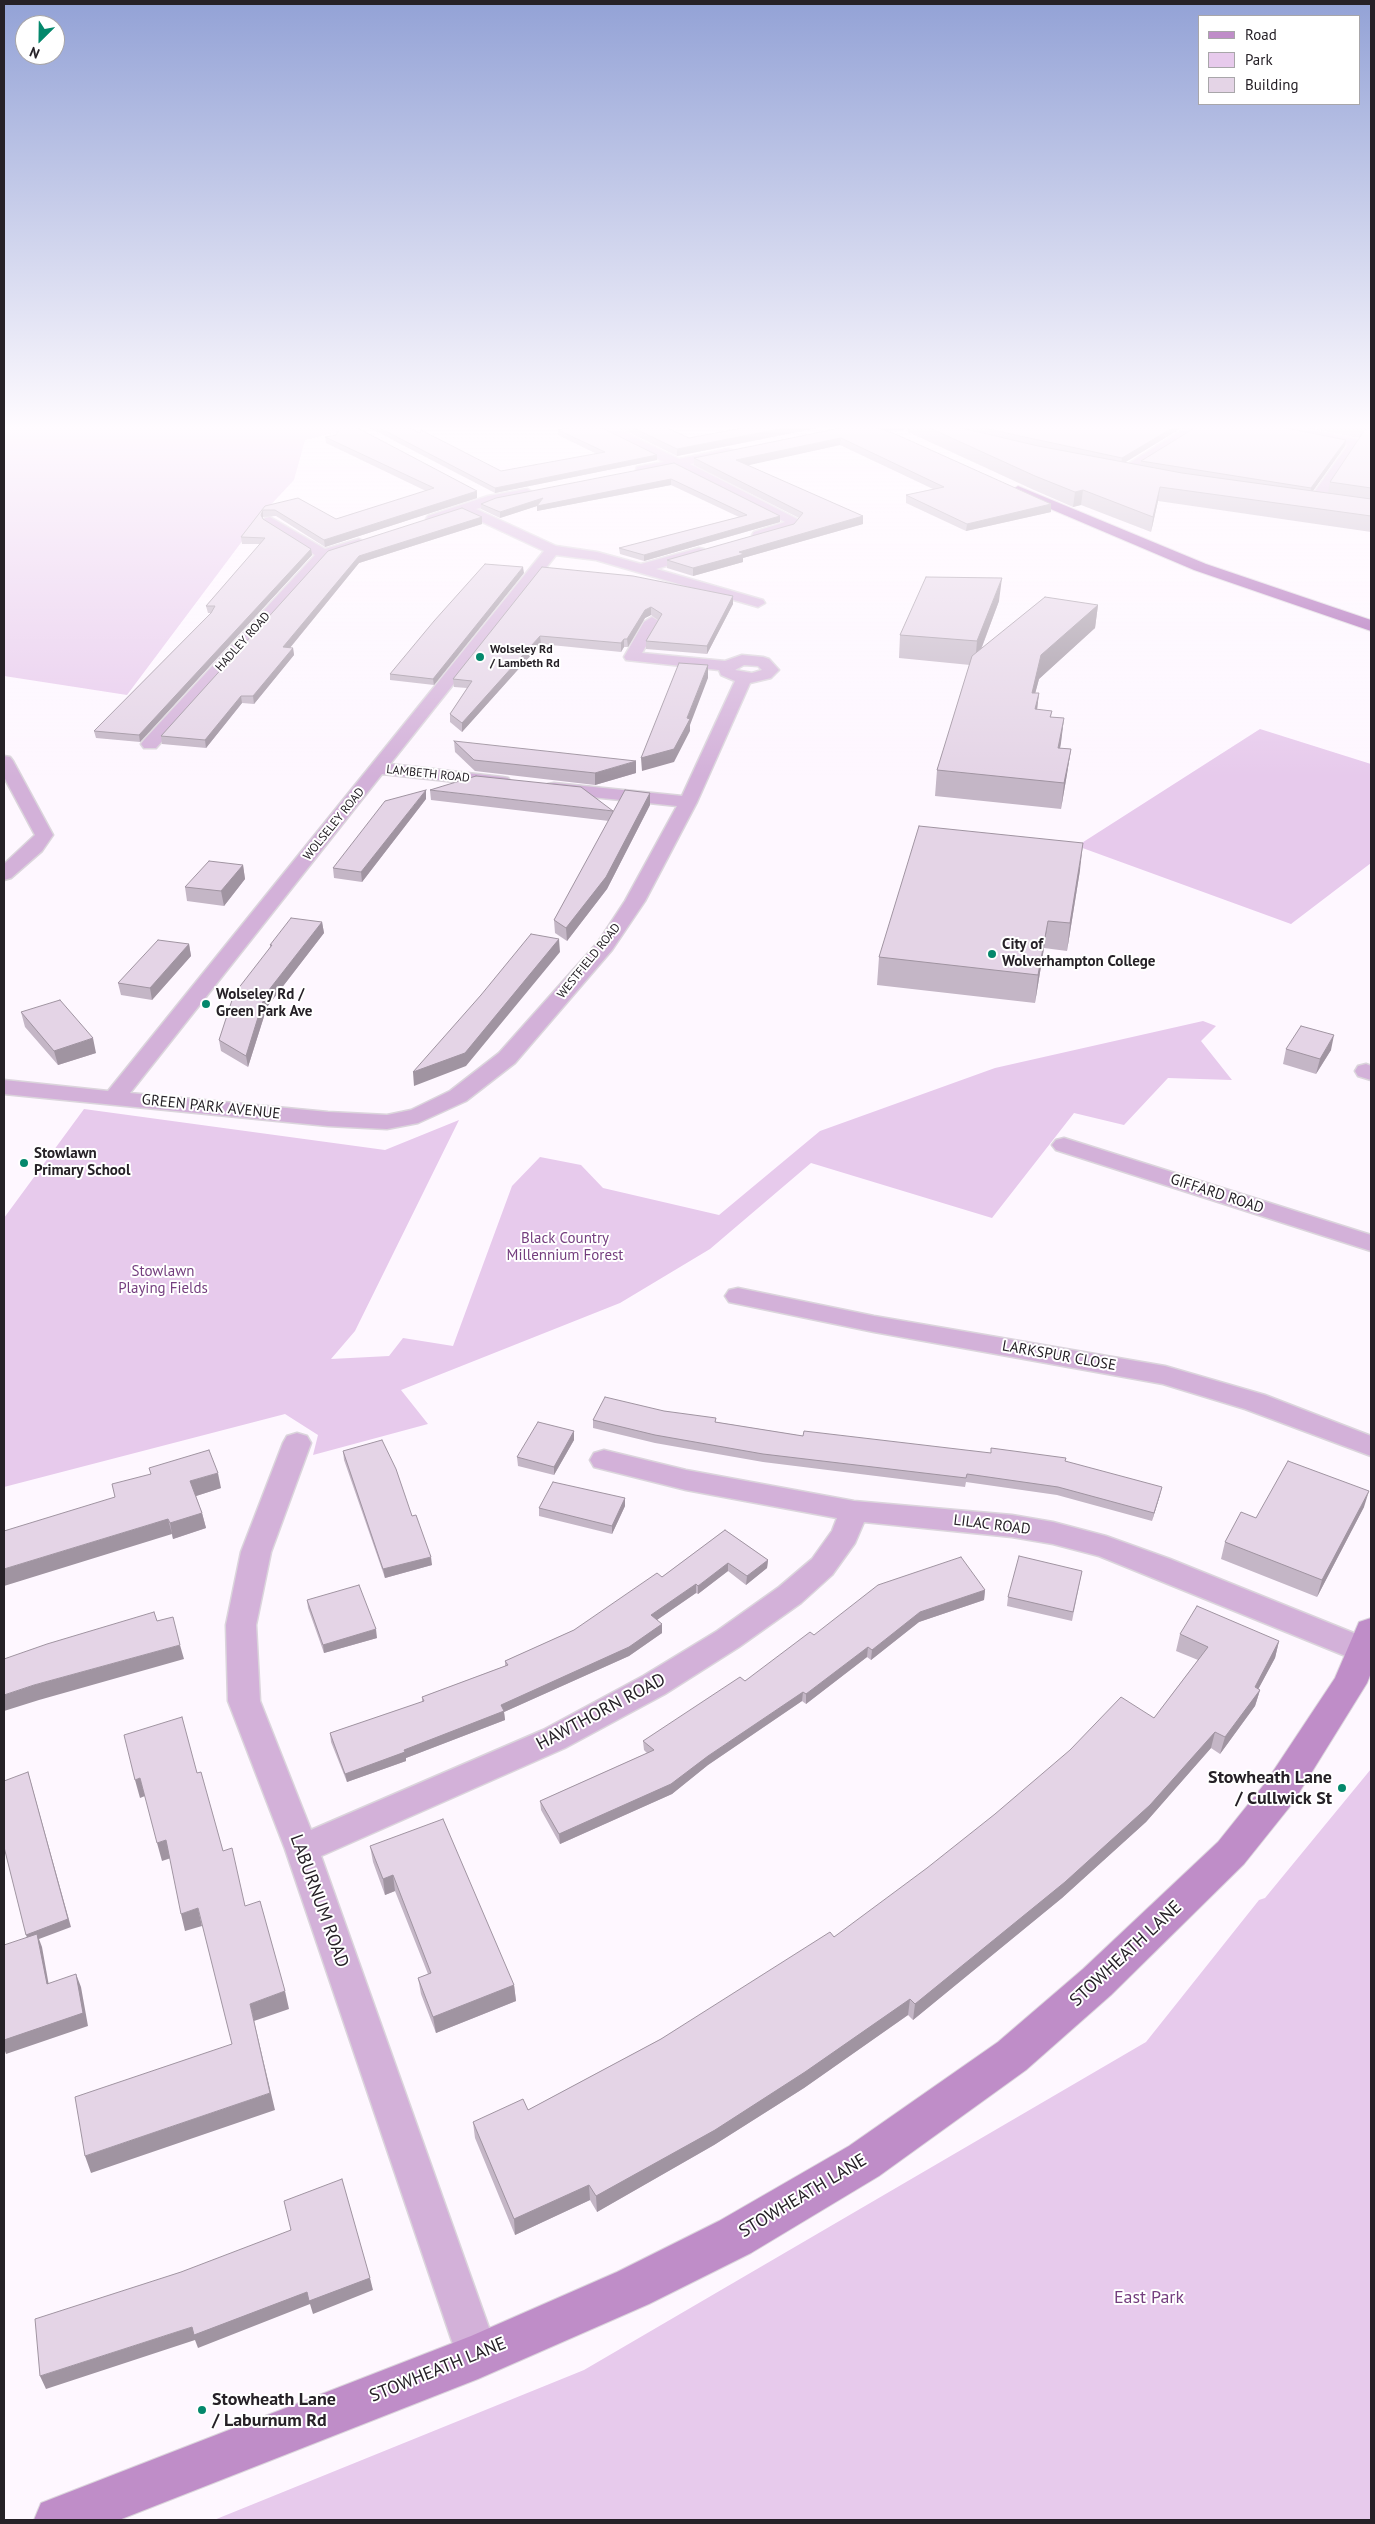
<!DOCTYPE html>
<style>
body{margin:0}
#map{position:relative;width:1375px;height:2524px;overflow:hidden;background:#fef7ff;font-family:"PT Sans",sans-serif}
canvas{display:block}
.frame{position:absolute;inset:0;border:5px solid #262127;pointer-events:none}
.legend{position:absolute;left:1198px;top:15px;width:162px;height:90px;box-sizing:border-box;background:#fff;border:1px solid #a8a6a9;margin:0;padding:6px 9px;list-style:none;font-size:15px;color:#262127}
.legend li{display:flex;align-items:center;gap:10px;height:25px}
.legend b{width:25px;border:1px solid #a8a6a9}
.north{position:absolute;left:15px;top:15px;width:50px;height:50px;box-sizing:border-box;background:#fff;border:1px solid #a8a6a9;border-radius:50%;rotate:203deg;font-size:14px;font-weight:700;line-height:20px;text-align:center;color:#262127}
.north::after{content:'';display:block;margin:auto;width:18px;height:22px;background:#04886c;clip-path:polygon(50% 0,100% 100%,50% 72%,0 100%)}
</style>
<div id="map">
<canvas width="1375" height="2524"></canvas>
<div class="frame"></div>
<ul class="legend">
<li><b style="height:6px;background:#bf8dc8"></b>Road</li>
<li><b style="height:14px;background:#e7caec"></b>Park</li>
<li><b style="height:14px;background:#e4d4e6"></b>Building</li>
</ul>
<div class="north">N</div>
</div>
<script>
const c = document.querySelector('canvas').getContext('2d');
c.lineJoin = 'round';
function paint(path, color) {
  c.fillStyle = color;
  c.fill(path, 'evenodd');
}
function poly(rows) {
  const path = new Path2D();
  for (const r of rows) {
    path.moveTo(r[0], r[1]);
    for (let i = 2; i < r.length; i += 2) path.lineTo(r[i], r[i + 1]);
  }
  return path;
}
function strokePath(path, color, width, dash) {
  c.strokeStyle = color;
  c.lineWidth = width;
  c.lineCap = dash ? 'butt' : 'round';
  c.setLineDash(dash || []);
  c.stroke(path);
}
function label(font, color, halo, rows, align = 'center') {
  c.font = font + ' "PT Sans",sans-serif';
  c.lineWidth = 4;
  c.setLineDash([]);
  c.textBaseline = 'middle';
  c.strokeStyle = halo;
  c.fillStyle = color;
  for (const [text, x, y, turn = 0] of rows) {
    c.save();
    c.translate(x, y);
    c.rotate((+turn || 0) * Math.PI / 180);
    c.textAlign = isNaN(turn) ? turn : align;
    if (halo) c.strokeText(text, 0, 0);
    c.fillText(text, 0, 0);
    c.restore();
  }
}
paint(poly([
 [4,424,336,424,344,430,305,440,294,480,264,512,127,695,4,676],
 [1260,729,1371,764,1371,863,1291,924,1077,846],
 [1203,1021,1216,1026,1201,1041,1232,1080,1168,1078,1124,1125,1074,1113,992,1218,811,1163,710,1249,620,1303,401,1390,428,1424,313,1455,318,1435,285,1414,4,1487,4,1218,84,1109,385,1150,459,1120,355,1331,331,1359,389,1356,403,1338,453,1346,512,1186,540,1157,581,1165,603,1188,719,1215,820,1131,995,1068],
 [1371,1769,1371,2520,214,2520,584,2370,1146,2042,1259,1900,1265,1898]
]), '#e7caec');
const street = poly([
 [583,424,608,424,679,459,728,449,732,450,734,453,732,456,690,464,801,521,793,530,759,539,754,538,752,535,754,532,785,522,675,467,642,474,637,473,636,470,637,467,664,462,599,429,585,427,583,424],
 [1192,424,1207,424,1128,474,1118,474,1117,471,1192,424],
 [1256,424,1280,424,1356,439,1362,443,1320,504,1315,505,1308,501,1348,445,1262,428,1256,424],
 [527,489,534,493,532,496,496,503,476,509,556,546,597,552,641,564,699,548,704,549,706,552,704,555,656,569,763,600,765,603,758,607,596,560,556,555,390,764,502,777,508,778,511,782,508,786,502,787,382,774,130,1093,328,1112,387,1115,411,1110,450,1091,499,1053,598,942,625,901,677,806,554,793,548,792,545,788,548,784,554,783,682,796,735,681,721,675,719,670,626,660,624,657,644,622,652,617,660,622,642,653,725,661,742,655,763,657,769,659,779,670,771,678,750,683,697,802,645,901,612,950,515,1063,466,1101,418,1123,387,1129,328,1126,4,1094,4,1080,108,1091,544,551,463,513,433,523,426,519,428,516,488,496,527,489],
 [744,665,758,666,762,670,752,673,735,670,744,665],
 [270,517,325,549,359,539,366,543,364,546,328,557,156,748,144,748,141,744,144,740,315,555,265,524,263,521,265,518,270,517],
 [4,756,10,757,13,761,53,835,42,851,11,878,4,880,4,864,35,835,4,777,4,756],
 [1366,1064,1371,1066,1371,1080,1358,1076,1355,1071,1358,1066,1366,1064],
 [1064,1138,1371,1235,1371,1251,1056,1150,1052,1145,1056,1140,1064,1138],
 [738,1288,874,1316,1165,1366,1265,1395,1371,1436,1371,1456,1245,1409,1163,1384,874,1332,729,1302,725,1296,729,1290,738,1288],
 [297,1433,307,1436,311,1443,271,1552,256,1625,260,1701,311,1830,543,1730,643,1676,717,1631,779,1587,812,1559,832,1531,837,1518,686,1490,594,1467,590,1460,594,1453,604,1450,686,1470,854,1501,1012,1515,1053,1522,1106,1536,1170,1559,1371,1640,1371,1660,1364,1662,1353,1659,1099,1556,1053,1544,1012,1537,864,1522,855,1543,832,1575,801,1603,739,1647,665,1694,565,1748,321,1856,499,2356,493,2371,478,2377,463,2371,457,2356,285,1849,228,1701,226,1625,241,1552,283,1443,287,1436,297,1433]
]);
const secondary = poly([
 [1371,1618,1371,1673,1367,1683,1292,1804,1244,1864,1111,1995,1026,2070,879,2176,751,2253,649,2304,478,2379,119,2520,34,2520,41,2503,471,2336,617,2272,719,2221,849,2146,998,2042,1083,1969,1218,1842,1266,1782,1335,1678,1359,1622,1371,1618]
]);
const highway = poly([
 [875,424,908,424,910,426,903,430,870,431,868,428,875,424],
 [1018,486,1206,564,1371,620,1371,631,1194,570,1013,493,1011,490,1018,486]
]);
strokePath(street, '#dbd5dc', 3);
strokePath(secondary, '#dbd5dc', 2);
strokePath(highway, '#dbd5dc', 2);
paint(street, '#d3b1d9');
paint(secondary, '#bf8dc8');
paint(highway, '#a259af');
paint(poly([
 [362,424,402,424,501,471,597,454,558,435,558,430,657,455,657,460,495,493],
 [612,424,659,424,689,438,764,424,837,424,677,456],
 [860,424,1051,504,1051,512,966,531,906,503,906,495,933,489,840,445,747,465,863,516,863,524,743,558,743,562,693,576,667,568,667,560,794,524,799,518,694,465,694,458],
 [884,424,898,424,897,428],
 [909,424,1188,424,1125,462,1140,465,1141,461,1346,440,1345,446,1313,491,1328,493,1330,482,1360,438,1318,430,1318,427,1313,429,1290,424,1371,424,1371,532,1158,501,1151,532,1081,505,1073,507,1034,490,908,432],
 [325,437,477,498,325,547,276,516,263,517,263,519,311,549,312,555,140,742,96,738,94,731,211,613,208,613,206,606,260,544,242,544,241,537,265,506,336,519,426,491,326,443],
 [674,463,780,516,780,522,644,561,620,554,619,548,739,517,671,485,537,511,537,506,500,518,481,509,481,504],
 [482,517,482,524,359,563,290,648,293,648,294,655,254,704,242,703,206,748,162,744,161,736,328,551],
 [542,567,733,596,733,604,707,654,646,649,646,641,658,620,651,615,645,618,628,647,624,647,621,652,541,644,462,732,450,722,450,714,467,688,454,687,453,679],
 [524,573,434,685,390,680,390,674],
 [999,601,981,650,1098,605,1095,628,1039,679,1035,693,1039,693,1037,710,1052,711,1051,717,1064,718,1060,748,1071,749,1067,774,1061,809,935,796,937,770,970,665,899,658,900,635],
 [454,741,636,773,595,785,475,771,455,752],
 [430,790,613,811,613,812,650,805,607,889,567,941,555,933,554,920,609,821,431,800],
 [426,799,362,882,334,878,333,868],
 [243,865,245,879,224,906,187,901,185,887],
 [1080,870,1067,951,1044,948,1035,1003,877,985,879,957],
 [322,922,324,933,267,1007,248,1067,221,1051,219,1040,270,947,270,945],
 [189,944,191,956,152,1000,121,995,118,983],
 [21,1012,96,1053,58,1065,25,1027],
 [1286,1049,1331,1050,1316,1074,1283,1064],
 [664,1411,716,1422,803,1436,1065,1461,1160,1495,1152,1521,1057,1495,966,1482,965,1487,763,1462,655,1443,593,1428,593,1420],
 [574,1431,574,1440,554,1475,518,1466,517,1457],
 [343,1451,412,1516,432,1565,385,1578,344,1460],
 [149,1468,221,1488,196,1496,202,1513,206,1528,173,1539,172,1534,115,1497,151,1474],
 [625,1498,625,1506,612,1534,539,1516,539,1508],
 [1364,1507,1317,1597,1221,1559,1225,1542,1256,1518],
 [725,1530,768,1560,767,1568,746,1585,728,1571,698,1594,696,1593,657,1620,662,1633,629,1656,504,1712,505,1720,406,1758,406,1761,347,1782,331,1742,330,1733,422,1702,422,1697,505,1666,505,1661,574,1630,662,1577],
 [1082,1571,1072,1621,1007,1606,1008,1597],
 [985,1590,984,1600,919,1622,871,1660,867,1657,806,1704,802,1701,708,1765,672,1794,560,1844,541,1810,540,1801,647,1753,644,1750,643,1741,745,1681,814,1635],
 [307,1600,377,1638,324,1653,308,1608],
 [1180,1634,1279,1641,1275,1658,1258,1689,1260,1690,1255,1706,1220,1754,1211,1748,1146,1822,1062,1898,913,2020,908,2015,804,2088,714,2145,597,2212,590,2200,515,2235,475,2138,473,2122,528,2110,661,2039,834,1937,1154,1718,1198,1660,1176,1651],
 [370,1846,514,1985,516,2001,436,2033,421,1994,418,1978,428,1974,395,1891,385,1895,373,1862]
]), '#c4b6c6');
paint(poly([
 [805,424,837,424,677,456,677,449],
 [1179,424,1188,424,1121,465,1122,458],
 [1314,424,1319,424,1318,427,1313,429],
 [841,438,840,445,736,468,736,460],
 [1346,440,1345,446,1310,495,1311,488],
 [657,455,657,460,495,493,495,488],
 [671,479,671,485,537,511,537,506,500,518,500,512,543,498],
 [1160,487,1158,501,1151,532,1153,517],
 [1083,490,1081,505,1073,507,1075,492],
 [477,491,477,498,325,547,324,540],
 [1051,504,1051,512,966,531,967,524],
 [263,510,263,517,261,522,261,515],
 [780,516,780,522,644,561,644,555],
 [863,516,863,524,743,558,743,562,693,576,693,568,739,552],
 [482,517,482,524,359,563,284,655,283,647,359,556],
 [311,549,312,555,140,742,139,735],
 [523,567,524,573,434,685,433,679],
 [1002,578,999,601,975,665,977,641],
 [733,596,733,604,707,654,707,646],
 [1098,605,1095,628,1039,679,1029,717,1032,693,1041,655],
 [651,607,651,615,645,618,628,647,627,639,645,610],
 [540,636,541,644,462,732,462,723],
 [624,639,624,647,621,652,621,643],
 [293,648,294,655,254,704,253,696],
 [708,665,708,678,690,725,690,731,674,762,642,771,641,758,687,718],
 [1039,693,1036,718,1035,709],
 [241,696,242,703,206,748,205,740],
 [1064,718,1061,743,1055,773,1058,748],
 [1071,749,1067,774,1061,809,1064,783],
 [636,761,636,773,595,785,595,773],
 [426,790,426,799,362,882,361,872],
 [650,793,650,805,607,889,567,941,566,928],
 [1083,843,1080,870,1067,951,1070,923],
 [243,865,245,879,224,906,221,891],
 [1048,921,1044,948,1035,1003,1038,975],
 [322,922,324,933,267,1007,248,1067,246,1056,265,995],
 [559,939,560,952,466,1066,414,1086,413,1072],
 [189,944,191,956,152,1000,150,988],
 [1334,1035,1331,1050,1316,1074,1320,1059],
 [93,1038,96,1053,58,1065,54,1051],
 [574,1431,574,1440,554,1475,554,1467],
 [218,1473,221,1488,193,1497,190,1481],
 [1162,1487,1160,1495,1152,1521,1154,1513],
 [1369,1491,1364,1507,1317,1597,1322,1580],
 [625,1498,625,1506,612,1534,612,1526],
 [202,1513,206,1528,173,1539,170,1523],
 [168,1519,172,1534,4,1586,4,1569],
 [431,1557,432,1565,385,1578,383,1569],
 [768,1560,767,1568,746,1585,747,1576],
 [728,1563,728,1571,698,1594,698,1586],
 [696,1584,696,1593,651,1624,651,1615],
 [985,1590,984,1600,919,1622,871,1660,872,1650,920,1612],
 [662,1624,662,1633,629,1656,504,1712,505,1720,406,1758,406,1761,347,1782,345,1774,404,1750,501,1705],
 [376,1629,377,1638,324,1653,323,1645],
 [1279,1641,1275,1658,1253,1699,1260,1690,1255,1706,1220,1754,1225,1737,1255,1687],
 [180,1645,184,1659,39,1700,4,1711,4,1695,34,1685],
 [868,1647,867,1657,806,1704,806,1694],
 [803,1692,802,1701,708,1765,672,1794,560,1844,559,1834,708,1756],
 [1215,1732,1211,1748,1146,1822,1062,1898,913,2020,915,2004],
 [28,1772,71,1927,39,1939,42,1947,51,1997,26,1935],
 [140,1778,145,1796,140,1798,135,1780],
 [166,1840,171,1858,162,1861,157,1843],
 [393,1875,395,1891,385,1895,383,1879],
 [198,1908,202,1926,185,1931,181,1914],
 [76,1974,81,1987,88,2026,6,2054,4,2048,4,2040],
 [514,1985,516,2001,436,2033,433,2017],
 [285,1991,289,2009,254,2021,275,2110,91,2173,85,2156,270,2093,250,2004],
 [910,1999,908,2015,804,2088,714,2145,597,2212,596,2196],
 [589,2185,590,2200,515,2235,514,2219],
 [370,2278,373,2290,313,2314,310,2304,198,2348,195,2340,46,2389,40,2376,192,2327,307,2292]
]), '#a094a1');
const building = poly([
 [342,424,350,424,477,491,324,540,275,510,263,510,261,515,263,519,311,549,139,735,94,731,211,613,215,606,206,606,265,538,241,537,265,506,298,498,336,519,434,488,325,437,336,435,342,424],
 [372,424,402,424,420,433,421,430,501,471,605,452,558,430,587,424,598,426,657,455,495,488,372,424],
 [625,424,659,424,689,438,764,424,805,424,677,449,625,424],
 [860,424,866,424,893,433,1051,504,967,524,906,495,944,487,841,438,736,460,863,516,739,552,744,554,693,568,667,560,794,524,803,513,694,458,860,424],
 [921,424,945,424,1038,446,1182,473,1371,499,1371,516,1160,487,1153,517,1083,490,1075,492,1035,476,921,424],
 [965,424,1179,424,1122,458,965,424],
 [1201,424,1266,424,1346,440,1311,488,1141,461,1201,424],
 [1362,424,1371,424,1371,488,1330,482,1366,428,1362,424],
 [674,463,780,516,644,555,619,548,747,515,671,479,537,506,543,498,500,512,481,504,496,498,674,463],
 [462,508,482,517,359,556,283,647,293,648,253,696,241,696,205,740,161,736,328,551,462,508],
 [485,564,523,567,433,679,390,674,434,621,485,564],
 [542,567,633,576,733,596,707,646,646,641,662,614,651,607,645,610,627,639,624,639,621,643,540,636,462,723,450,714,472,681,453,679,542,567],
 [926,577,1002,578,977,641,900,635,926,577],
 [1045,597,1098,605,1041,655,1032,693,1039,693,1035,709,1052,711,1050,717,1064,718,1058,748,1071,749,1064,783,937,770,972,656,1045,597],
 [679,663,708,665,687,718,690,719,674,749,641,758,679,663],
 [454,741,636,761,595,773,474,760,454,741],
 [476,776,581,787,613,811,430,790,476,776],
 [426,790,361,872,333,868,385,801,426,790],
 [625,790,650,793,606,877,566,928,554,920,625,790],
 [919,826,1083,843,1070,923,1048,921,1038,975,879,957,919,826],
 [209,861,243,865,221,891,185,887,209,861],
 [291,918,322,922,265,995,246,1056,219,1040,234,994,272,945,270,945,291,918],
 [531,934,559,939,465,1053,413,1072,481,995,531,934],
 [158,940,189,944,150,988,118,983,158,940],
 [60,1000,93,1038,54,1051,21,1012,60,1000],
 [1301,1026,1334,1035,1320,1059,1286,1049,1301,1026],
 [605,1397,664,1411,716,1418,715,1422,803,1436,804,1431,991,1453,991,1448,1066,1458,1065,1461,1162,1487,1154,1513,1058,1487,967,1474,966,1478,763,1454,655,1435,593,1420,605,1397],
 [538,1422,574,1431,554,1467,517,1457,538,1422],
 [382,1440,396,1469,412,1516,416,1515,431,1557,383,1569,343,1451,382,1440],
 [209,1450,218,1473,190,1481,202,1513,170,1523,168,1519,4,1569,4,1531,115,1497,112,1484,151,1474,149,1468,209,1450],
 [1288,1461,1369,1491,1322,1580,1225,1542,1241,1512,1256,1518,1288,1461],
 [553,1482,625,1498,612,1526,539,1508,553,1482],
 [725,1530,768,1560,747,1576,728,1563,698,1586,696,1584,651,1615,662,1624,629,1647,501,1705,504,1711,404,1750,405,1752,345,1774,330,1733,424,1701,422,1697,508,1665,505,1661,574,1630,657,1573,662,1577,725,1530],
 [1019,1556,1082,1571,1073,1612,1008,1597,1019,1556],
 [961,1557,985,1590,920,1612,872,1650,868,1647,806,1694,803,1692,708,1756,671,1784,559,1834,540,1801,654,1750,643,1741,740,1677,745,1681,810,1632,814,1635,878,1585,961,1557],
 [359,1585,376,1629,323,1645,307,1600,359,1585],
 [1197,1606,1279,1641,1255,1687,1260,1690,1225,1737,1215,1732,1150,1805,1065,1882,915,2004,910,1999,805,2072,715,2130,596,2196,589,2185,514,2219,473,2122,523,2099,528,2110,661,2039,830,1932,834,1937,927,1868,995,1814,1070,1750,1121,1697,1154,1718,1208,1647,1180,1634,1197,1606],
 [154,1612,157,1621,173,1617,180,1645,34,1685,4,1695,4,1659,47,1644,154,1612],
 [182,1717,197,1773,201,1772,223,1851,232,1848,245,1906,260,1901,285,1991,250,2004,270,2093,85,2156,75,2097,232,2044,198,1908,181,1914,166,1840,157,1843,140,1778,135,1780,124,1735,182,1717],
 [28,1772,68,1919,26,1935,4,1847,4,1781,28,1772],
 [443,1819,514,1985,433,2017,418,1978,431,1973,393,1875,383,1879,370,1846,443,1819],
 [37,1934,47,1984,76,1974,83,2013,4,2040,4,1945,37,1934],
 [342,2179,370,2278,309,2301,307,2292,194,2335,192,2327,40,2376,35,2319,181,2272,291,2230,284,2201,342,2179]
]);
paint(building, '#e4d4e6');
strokePath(building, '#a094a1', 1);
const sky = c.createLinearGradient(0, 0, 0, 777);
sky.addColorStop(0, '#93a2d6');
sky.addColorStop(0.55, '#fffbff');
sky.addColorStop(1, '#fffbff00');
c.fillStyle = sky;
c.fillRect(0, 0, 1375, 777);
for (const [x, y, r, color] of [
 [480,657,5,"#04886c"],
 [992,954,5,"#04886c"],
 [206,1004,5,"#04886c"],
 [24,1163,5,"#04886c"],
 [1342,1788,5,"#04886c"],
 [202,2410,5,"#04886c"]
]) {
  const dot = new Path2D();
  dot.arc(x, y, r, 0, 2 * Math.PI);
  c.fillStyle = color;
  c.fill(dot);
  strokePath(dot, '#fff', 2);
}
label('12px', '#262127', '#fff', [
 ["HADLEY ROAD",243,642,-48],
 ["LAMBETH ROAD",428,774,6],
 ["WOLSELEY ROAD",334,824,-51],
 ["WESTFIELD ROAD",589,961,-51]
]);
label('bold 12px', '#262127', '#fff', [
 ["Wolseley Rd",490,650],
 ["/ Lambeth Rd",490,664]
], 'left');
label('bold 15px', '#262127', '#fff', [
 ["City of",1002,945],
 ["Wolverhampton College",1002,962],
 ["Wolseley Rd /",216,995],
 ["Green Park Ave",216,1012],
 ["Stowlawn",34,1154],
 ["Primary School",34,1171]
], 'left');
label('15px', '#262127', '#fff', [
 ["GREEN PARK AVENUE",211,1107,6],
 ["GIFFARD ROAD",1217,1194,18],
 ["LARKSPUR CLOSE",1059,1356,10],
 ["LILAC ROAD",992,1525,7]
]);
label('15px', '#743e7e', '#fff', [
 ["Black Country",565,1239],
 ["Millennium Forest",565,1256],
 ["Stowlawn",163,1272],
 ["Playing Fields",163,1289]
]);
label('18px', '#262127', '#fff', [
 ["HAWTHORN ROAD",601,1712,-28],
 ["LABURNUM ROAD",319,1901,70],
 ["STOWHEATH LANE",1126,1954,-43],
 ["STOWHEATH LANE",803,2196,-31],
 ["STOWHEATH LANE",438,2370,-22]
]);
label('bold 18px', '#262127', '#fff', [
 ["Stowheath Lane",1332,1778],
 ["/ Cullwick St",1332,1799],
 ["Stowheath Lane",212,2400,"left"],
 ["/ Laburnum Rd",212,2421,"left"]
], 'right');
label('18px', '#743e7e', '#fff', [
 ["East Park",1149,2298]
]);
</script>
